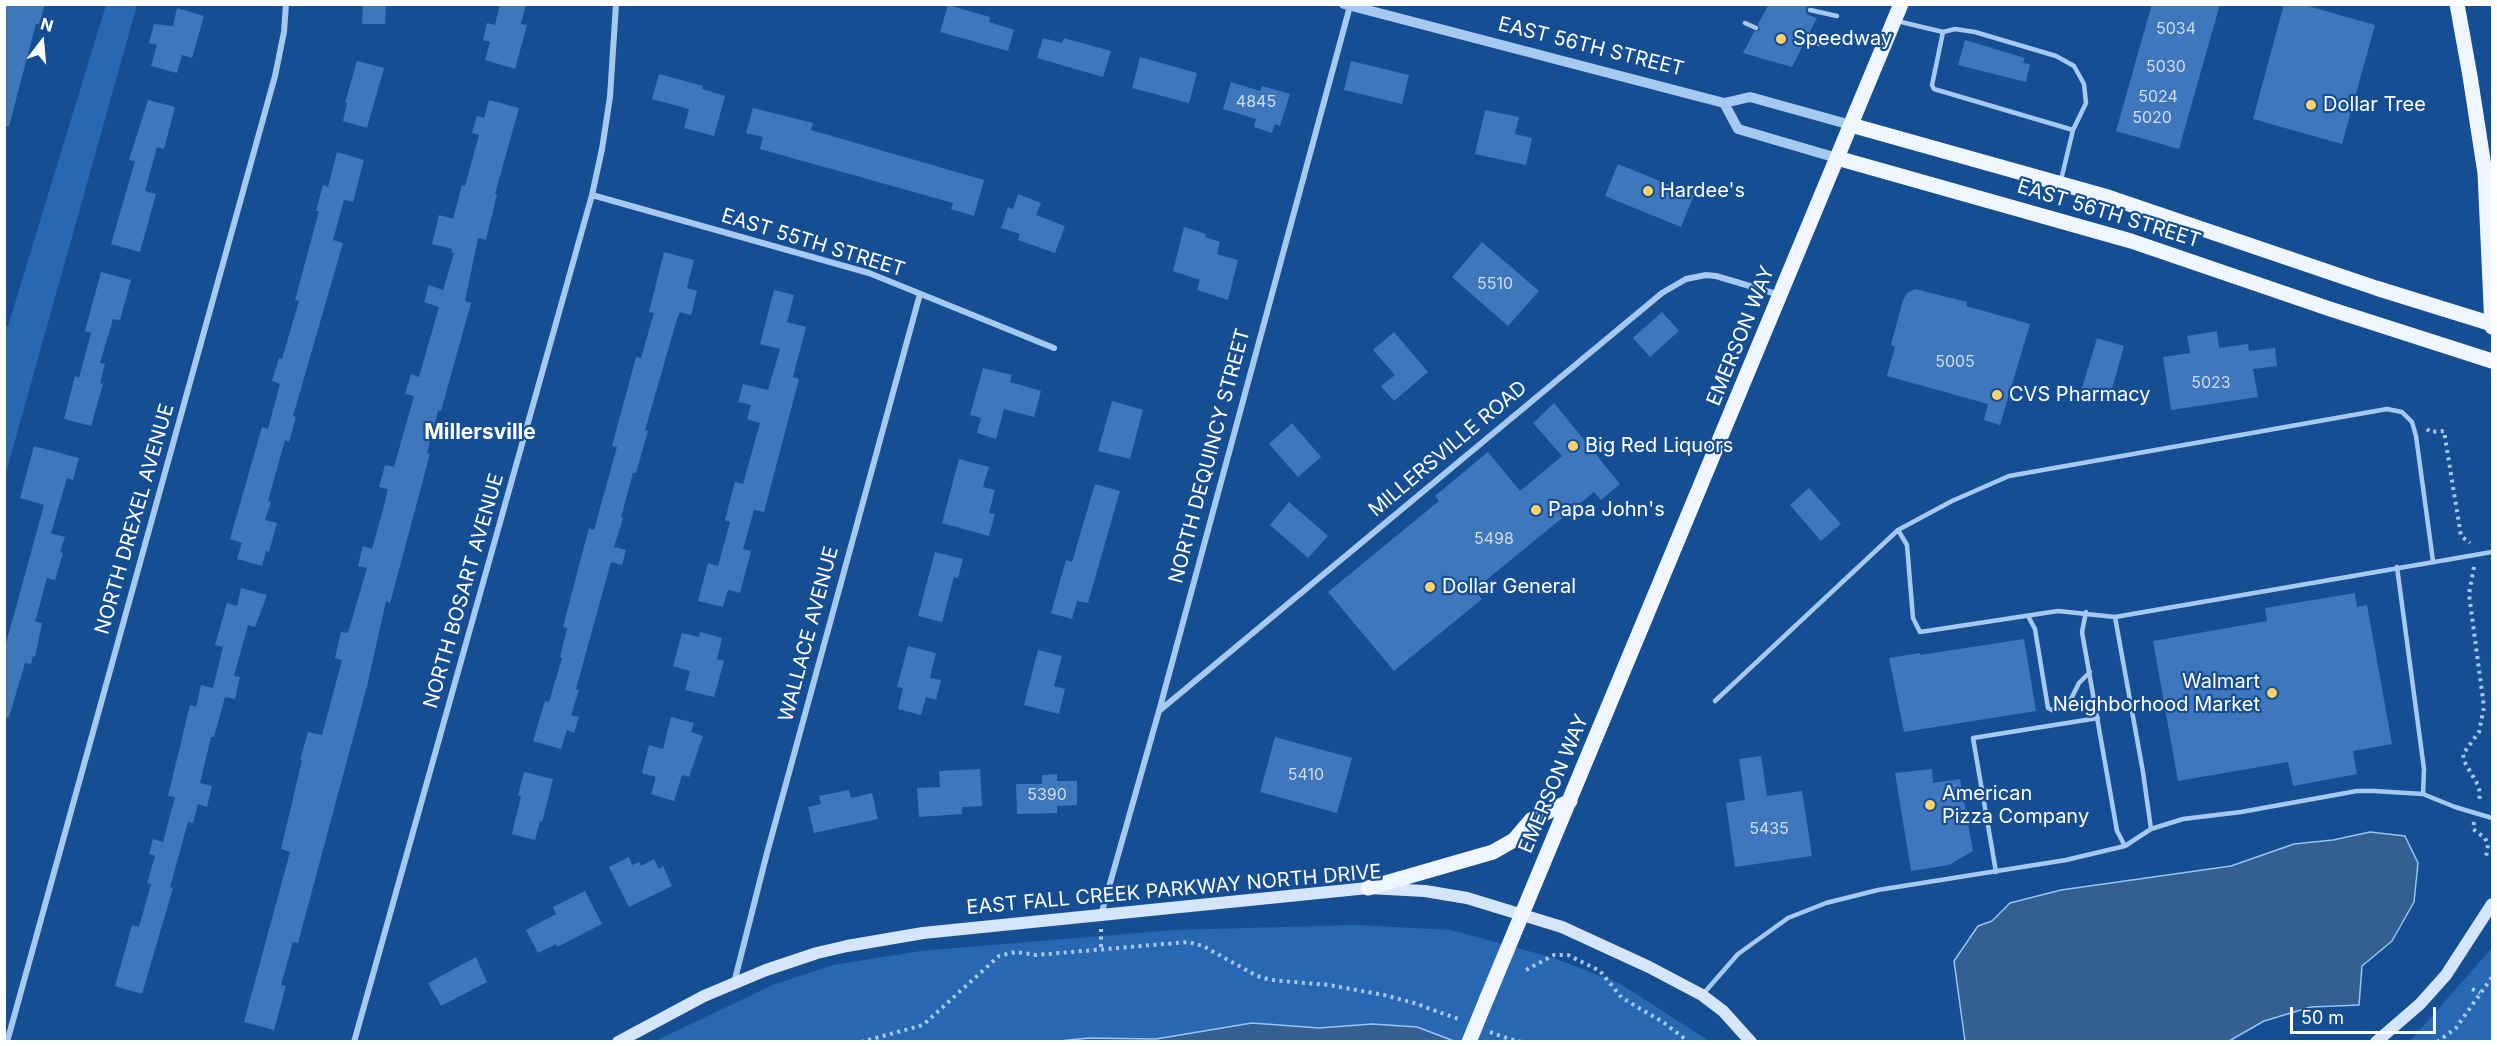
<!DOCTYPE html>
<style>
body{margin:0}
#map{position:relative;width:2497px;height:1046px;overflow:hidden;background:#164e94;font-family:Inter,sans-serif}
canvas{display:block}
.frame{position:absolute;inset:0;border:6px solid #fff;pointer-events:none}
.north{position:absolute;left:12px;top:12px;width:60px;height:60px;-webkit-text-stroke:4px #164e94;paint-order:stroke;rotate:16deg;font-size:16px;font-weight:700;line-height:24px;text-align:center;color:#fff}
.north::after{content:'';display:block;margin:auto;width:21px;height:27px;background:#fff;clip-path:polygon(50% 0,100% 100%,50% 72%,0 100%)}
.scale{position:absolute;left:2290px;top:1007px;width:146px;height:27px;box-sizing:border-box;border:3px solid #fff;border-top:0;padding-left:8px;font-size:18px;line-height:21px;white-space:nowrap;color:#fff;-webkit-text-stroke:4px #164e94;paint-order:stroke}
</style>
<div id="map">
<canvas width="2497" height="1046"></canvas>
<div class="frame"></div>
<div class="north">N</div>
<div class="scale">50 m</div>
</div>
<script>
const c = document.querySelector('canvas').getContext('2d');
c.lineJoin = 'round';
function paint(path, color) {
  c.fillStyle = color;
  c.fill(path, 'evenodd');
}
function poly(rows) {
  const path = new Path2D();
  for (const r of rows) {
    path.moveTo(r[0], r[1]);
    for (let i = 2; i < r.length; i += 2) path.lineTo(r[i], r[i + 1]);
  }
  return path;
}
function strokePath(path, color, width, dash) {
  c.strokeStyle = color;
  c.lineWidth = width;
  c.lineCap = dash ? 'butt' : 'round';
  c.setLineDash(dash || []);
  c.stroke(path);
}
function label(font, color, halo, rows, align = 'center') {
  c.font = font + ' Inter,sans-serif';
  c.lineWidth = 4.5;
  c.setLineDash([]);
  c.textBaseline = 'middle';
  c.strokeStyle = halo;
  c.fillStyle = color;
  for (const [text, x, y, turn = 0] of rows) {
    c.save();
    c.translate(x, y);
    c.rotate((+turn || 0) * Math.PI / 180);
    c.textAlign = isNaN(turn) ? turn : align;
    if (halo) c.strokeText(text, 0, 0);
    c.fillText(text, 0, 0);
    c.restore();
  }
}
paint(poly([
 [106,5,137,5,5,476,5,326,8,326],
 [1356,925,1451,930,1554,958,1619,983,1709,1041,1454,1042,1417,1027,1372,1024,1319,1028,1252,1023,1156,1039,1089,1038,1059,1042,653,1042,775,984,833,965,921,951,1175,930],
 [2492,948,2492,1041,2410,1041]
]), '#2868b3');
const water = poly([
 [2370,832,2405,836,2418,863,2414,902,2392,941,2362,966,2359,1005,2311,1007,2264,1021,2229,1041,1965,1041,1954,961,1978,926,1992,921,2010,903,2061,890,2231,866,2294,844,2333,840,2370,832],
 [1252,1023,1319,1028,1372,1024,1417,1027,1454,1041,1059,1041,1089,1038,1156,1039,1252,1023]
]);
paint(water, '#355e91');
strokePath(water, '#98c4f4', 1.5);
paint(poly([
 [4,4,45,4,39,24,36,24,9,126,4,126],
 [363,4,386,4,385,24,362,24],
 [500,4,526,4,521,24,527,25,515,69,485,60,490,42,483,40,487,23,495,25],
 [1769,4,1812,4,1806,7,1806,12,1808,15,1817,18,1807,37,1801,39,1803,45,1792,67,1743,53,1754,32,1760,30,1758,24],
 [2152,4,2220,4,2179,149,2116,131],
 [2284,4,2301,4,2375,25,2342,144,2253,119],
 [948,5,990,17,989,22,1014,30,1008,51,940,32],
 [177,8,204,16,192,58,182,55,177,73,151,66,157,45,149,43,154,24,173,26],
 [1043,38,1062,43,1064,38,1111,51,1103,77,1037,58],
 [1965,40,2025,58,2023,63,2030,64,2026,82,1958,65],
 [1140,57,1197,73,1189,103,1132,88],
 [357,61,384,68,367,128,343,121,347,103,345,103],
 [1351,61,1409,75,1402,104,1344,90],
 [659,74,703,86,702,89,725,96,714,136,684,128,689,109,652,99],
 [1231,82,1260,91,1262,86,1290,94,1280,126,1275,124,1272,133,1254,127,1256,119,1223,109],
 [148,100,175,107,164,149,157,147,145,191,156,194,140,252,111,244,135,161,129,160],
 [489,100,519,108,495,194,497,194,486,240,478,238,465,301,471,303,441,411,438,411,427,453,430,454,390,603,386,601,367,686,298,943,293,942,281,985,286,986,274,1030,244,1022,290,852,281,849,302,760,300,760,308,732,322,735,342,660,335,658,341,632,348,633,367,568,358,566,363,546,372,549,384,506,388,489,379,487,385,465,394,467,414,396,405,394,411,374,419,377,439,307,424,302,429,285,443,290,454,253,451,252,452,249,432,244,439,215,453,219,462,185,465,186,479,135,472,133,477,116,484,118],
 [753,108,813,123,811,130,984,180,974,216,951,209,953,203,760,149,763,137,746,133],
 [1485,110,1519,117,1515,134,1532,138,1526,165,1475,154],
 [337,152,364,160,353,202,344,200,333,240,343,243,293,416,296,417,289,442,285,440,268,501,271,502,265,520,277,523,269,552,266,551,262,566,237,559,242,543,230,539,262,427,268,429,280,384,272,381,279,358,282,359,299,301,295,300,319,211,316,211,323,185,328,187],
 [1618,164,1694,195,1681,227,1605,196],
 [1018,194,1041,203,1036,215,1065,226,1055,253,1018,240,1020,234,1001,228,1008,207,1013,209],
 [1184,227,1206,234,1205,237,1220,242,1217,254,1238,260,1228,300,1197,290,1200,280,1173,271],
 [1482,242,1539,291,1508,326,1452,277],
 [664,252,694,260,687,288,697,291,691,315,680,312,677,319,645,430,648,431,636,473,633,473,621,517,623,518,614,547,626,550,622,565,611,562,576,689,579,690,571,715,579,717,574,733,567,730,561,749,533,741,545,701,549,702,562,658,560,657,567,628,563,627,578,569,589,528,594,530,617,447,612,446,636,357,641,358,654,313,649,312],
 [101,272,131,280,120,320,113,319,100,363,105,364,100,383,103,384,91,426,64,419,75,376,79,378,91,333,85,331],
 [1915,289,1967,302,1966,306,2030,324,2000,425,1984,420,1988,404,1887,376,1895,347,1891,345,1903,300,1907,293],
 [774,290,794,295,787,322,806,327,793,377,799,379,764,512,754,510,743,549,751,551,740,593,728,590,723,607,698,601,708,563,718,566,730,522,725,520,735,482,743,484,760,423,747,419,751,405,738,402,743,384,768,390,780,349,760,344],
 [1662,312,1679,331,1650,357,1633,338],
 [2217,331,2219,348,2248,344,2249,351,2275,348,2277,366,2253,369,2258,397,2171,410,2163,357,2190,353,2187,336],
 [1394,332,1428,372,1394,401,1381,386,1395,375,1373,350],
 [2097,338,2124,346,2110,396,2082,388],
 [983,368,1012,375,1010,382,1041,391,1034,417,1004,409,996,439,977,433,981,418,970,415],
 [1112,401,1143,410,1130,459,1098,451],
 [1554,403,1620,484,1601,500,1594,492,1474,590,1482,599,1394,671,1328,592,1439,501,1435,496,1488,452,1520,491,1562,456,1533,423],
 [1292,423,1321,457,1298,477,1269,444],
 [34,446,79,458,73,480,67,478,51,533,65,537,60,552,63,553,55,580,47,578,35,622,42,623,35,657,33,656,31,664,25,663,9,717,4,717,4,651,44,505,20,498],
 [959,459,989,467,983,487,995,490,989,513,995,514,989,536,942,523],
 [1095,484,1120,491,1088,603,1077,601,1072,619,1051,613,1066,560,1072,562],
 [1809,488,1841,524,1821,541,1790,505],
 [1289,502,1328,536,1308,558,1270,525],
 [935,552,963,559,958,578,954,577,942,622,918,616],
 [241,588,267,595,255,627,248,625,234,676,240,677,235,699,225,697,214,737,211,737,200,783,212,786,207,807,198,804,193,823,188,822,170,887,173,888,142,994,115,986,132,925,139,927,151,884,147,883,155,856,149,854,153,839,163,842,175,797,168,796,190,705,196,707,201,685,213,688,223,647,215,645,227,603,237,606],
 [2355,593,2357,607,2367,605,2392,744,2353,751,2357,774,2293,786,2288,762,2178,781,2153,641,2267,621,2265,608],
 [700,632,722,638,717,659,724,661,714,697,685,690,690,671,673,666,682,633,699,637],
 [2024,639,2036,711,1904,732,1889,658,1920,653,1920,655],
 [908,646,936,653,930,678,941,680,936,700,926,697,921,715,898,709,903,688,897,687],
 [1038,650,1062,656,1054,686,1065,689,1059,714,1024,705],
 [671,717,694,723,691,732,703,736,689,777,682,775,674,801,651,794,656,777,642,773,649,745,663,749],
 [1275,737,1352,758,1337,813,1260,792],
 [1761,756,1767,796,1802,791,1812,856,1735,867,1726,803,1745,800,1739,759],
 [980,769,982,806,962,807,962,814,919,817,917,788,940,787,939,771],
 [1932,769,1933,783,1960,779,1973,851,1949,865,1911,871,1895,773],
 [524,772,553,779,542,822,540,821,535,840,512,834,521,796,518,795],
 [1057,774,1057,781,1077,781,1077,805,1057,806,1057,813,1017,814,1016,784,1042,784,1042,775],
 [849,790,851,798,872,793,878,819,814,833,808,807,821,804,819,796],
 [629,857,632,865,639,862,641,866,654,859,659,869,663,866,672,886,629,907,609,867],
 [585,891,602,924,557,947,556,944,538,953,526,930,556,914,553,907],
 [476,957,487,982,441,1006,428,983]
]), '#3e77bc');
strokePath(poly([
 [2427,429,2430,432,2444,431,2461,536,2470,543],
 [2474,567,2469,594,2484,707,2479,732,2463,754,2464,761,2478,785,2480,793,2479,803],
 [2474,822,2473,829,2485,838,2488,845,2486,857],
 [1101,929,1101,950],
 [1526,970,1554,955,1568,955,1600,971,1622,998,1663,1022,1689,1042],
 [2472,989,2480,993],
 [1490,1032,1509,1039,1522,1042],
 [861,1042,923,1025,999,956,1016,952,1036,955,1188,942,1203,946,1257,976,1271,980,1329,985,1384,995,1414,1003,1461,1020],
 [2437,1042,2456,1028,2492,977]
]), '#a6c9f1', 4, [3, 4.5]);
strokePath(poly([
 [1810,10,1837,16],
 [1897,21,1943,32,1955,29,1975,32,2056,56,2074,66,2084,84,2086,103,2073,130,2061,180],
 [1745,23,1756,28],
 [1943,32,1932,85,1934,89,2073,130],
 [1805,41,1821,44],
 [1898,530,1907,545,1913,618,1920,632,2058,611,2115,617,2492,552],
 [2397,567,2424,769,2423,794],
 [2086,612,2082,632,2117,831,2125,846],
 [2028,616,2035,629,2048,708,2052,710,2064,707,2069,703,2079,683,2090,672],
 [2115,617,2143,772,2151,829],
 [1715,701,1898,530,1952,501,2009,476,2387,409,2402,412,2412,422,2416,436,2433,561],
 [1996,872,1973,738,2098,718],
 [1704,993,1738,954,1788,918,1826,903,1878,890,2066,860,2125,846,2151,829,2183,819,2241,812,2357,791,2374,791,2423,794,2455,807,2492,818]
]), '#a6c9f1', 4.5);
strokePath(poly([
 [592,195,869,273,1054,348],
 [1159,711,1662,293,1686,279,1706,275,1716,276,1780,295],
 [1101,915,1159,711,1350,6],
 [734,983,767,853,920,294],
 [7,1042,275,76,284,32,286,4],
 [354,1042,592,195,602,149,610,97,616,4]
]), '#a6c9f1', 6);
strokePath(poly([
 [1344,4,1724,103,1750,97,1851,125],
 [1724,103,1738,129,1837,158]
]), '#a6c9f1', 10);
strokePath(poly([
 [618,1042,704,996,766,970,817,953,847,946,923,933,1368,888,1425,891,1467,898,1562,927,1649,967,1702,995,1723,1011,1751,1042],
 [2376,1042,2420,1004,2446,975,2492,904]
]), '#d5e6fc', 12);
strokePath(poly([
 [2457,4,2470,76,2485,173,2492,327],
 [1851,125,2108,197,2376,288,2492,324],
 [1837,158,2131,241,2330,309,2492,361],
 [1368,888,1493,852,1514,840,1531,820,1570,801],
 [1487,998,1901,4]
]), '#f0f6ff', 15);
strokePath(poly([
 [1469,1042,1487,998]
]), '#f0f6ff', 15);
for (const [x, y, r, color] of [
 [1781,39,6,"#ffd166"],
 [2311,105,6,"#ffd166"],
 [1648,191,6,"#ffd166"],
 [1997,395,6,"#ffd166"],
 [1573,446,6,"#ffd166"],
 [1536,510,6,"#ffd166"],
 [1430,587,6,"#ffd166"],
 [2272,693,6,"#ffd166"],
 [1930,805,6,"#ffd166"]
]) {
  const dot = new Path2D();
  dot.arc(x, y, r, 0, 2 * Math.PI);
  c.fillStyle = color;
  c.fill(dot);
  strokePath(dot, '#164e94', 2);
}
label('16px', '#cfddee', null, [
 ["5034",2176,29],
 ["5030",2166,67],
 ["5024",2158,97],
 ["4845",1256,102],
 ["5020",2152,118],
 ["5510",1495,284],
 ["5005",1955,362],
 ["5023",2211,383],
 ["5498",1494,539],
 ["5410",1306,775],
 ["5390",1047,795],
 ["5435",1769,829]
]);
label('20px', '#fff', '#164e94', [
 ["Speedway",1793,39],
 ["Dollar Tree",2323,105],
 ["Hardee's",1660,191],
 ["CVS Pharmacy",2009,395],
 ["Big Red Liquors",1585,446],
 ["Papa John's",1548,510],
 ["Dollar General",1442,587],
 ["Walmart",2260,682,"right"],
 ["Neighborhood Market",2260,705,"right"],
 ["American",1942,794],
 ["Pizza Company",1942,817]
], 'left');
label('20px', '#fff', '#164e94', [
 ["EAST 56TH STREET",1591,47,14],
 ["EAST 56TH STREET",2109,214,17],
 ["EAST 55TH STREET",813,243,17],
 ["EMERSON WAY",1741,336,-68],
 ["MILLERSVILLE ROAD",1448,449,-40],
 ["NORTH DEQUINCY STREET",1210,456,-75],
 ["NORTH DREXEL AVENUE",135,519,-74],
 ["NORTH BOSART AVENUE",464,591,-74],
 ["WALLACE AVENUE",809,634,-75],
 ["EMERSON WAY",1554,784,-67],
 ["EAST FALL CREEK PARKWAY NORTH DRIVE",1174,890,-5]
]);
label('bold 21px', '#fff', '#164e94', [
 ["Millersville",480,433]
]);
</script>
